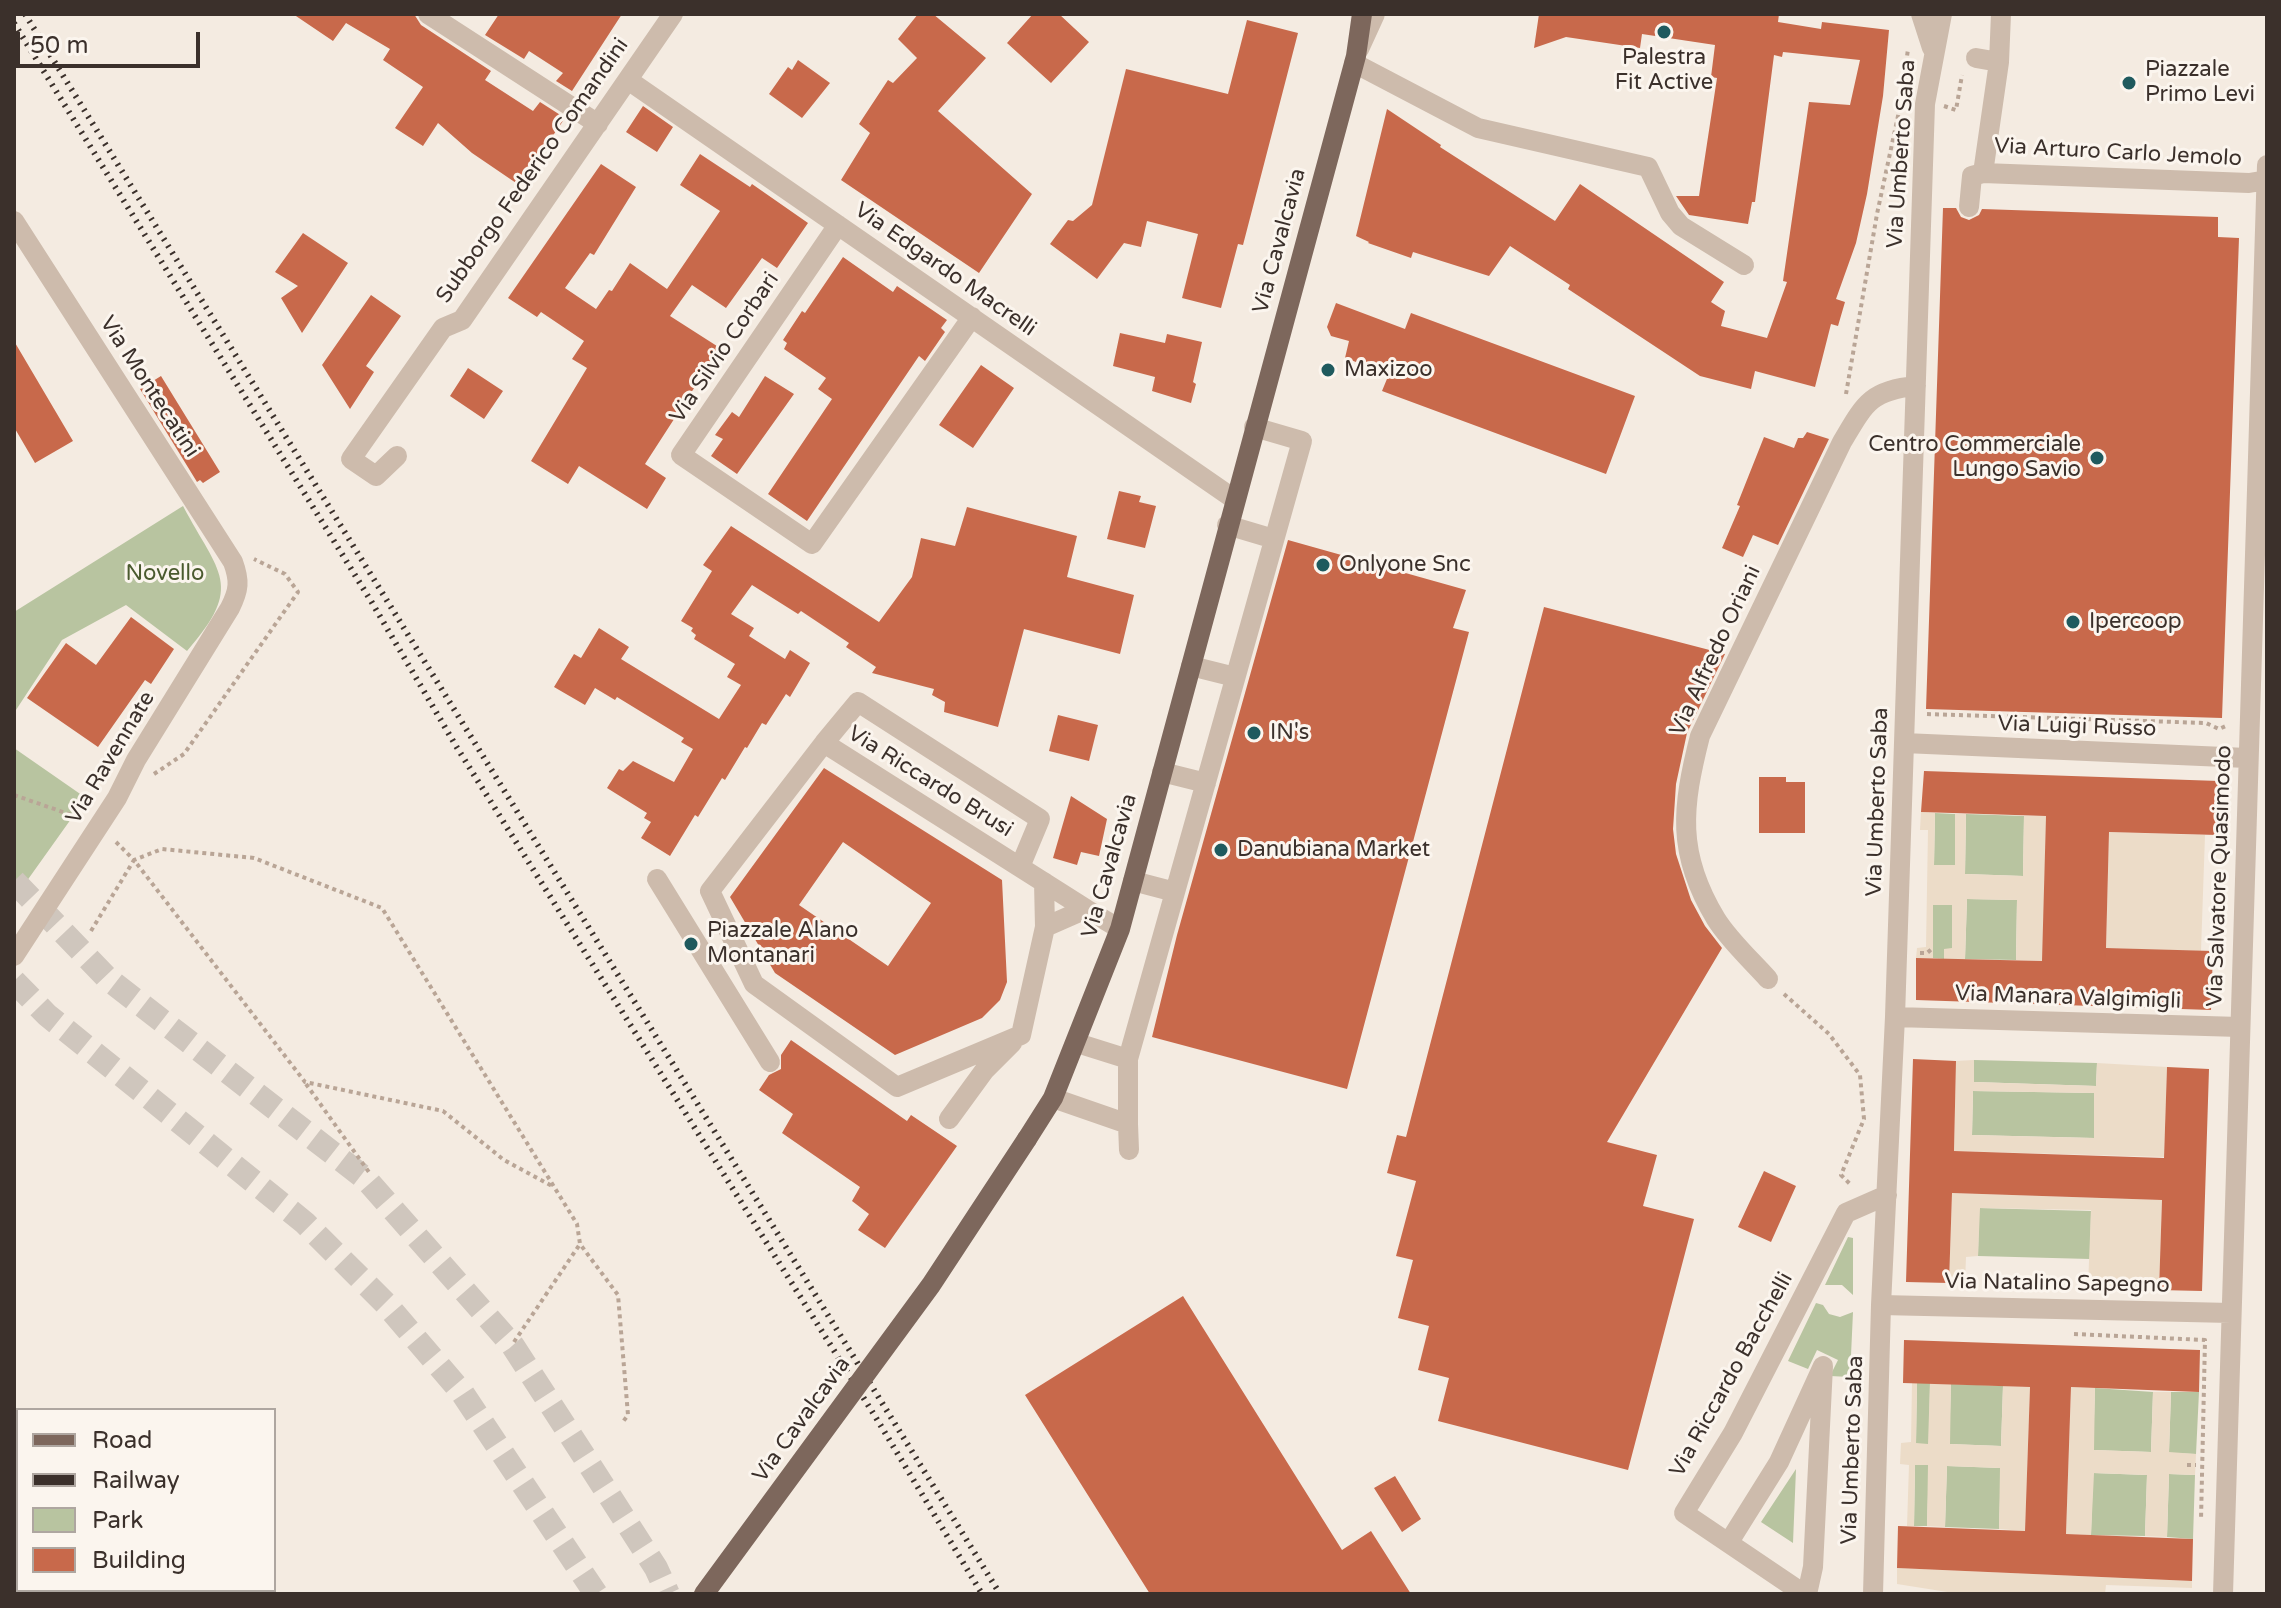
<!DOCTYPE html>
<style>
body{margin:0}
#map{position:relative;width:2281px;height:1608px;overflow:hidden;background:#f4ebe1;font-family:"Varela Round",sans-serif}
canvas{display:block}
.frame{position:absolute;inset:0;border:16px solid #3b302b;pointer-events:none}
.legend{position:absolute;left:16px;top:1408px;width:260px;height:184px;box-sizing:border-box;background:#fbf5ee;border:2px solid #aea6a0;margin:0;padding:10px 14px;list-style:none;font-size:24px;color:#3b302b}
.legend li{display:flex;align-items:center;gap:16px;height:40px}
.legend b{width:40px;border:2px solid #aea6a0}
.scale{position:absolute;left:16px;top:32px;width:184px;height:36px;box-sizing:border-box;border:4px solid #3b302b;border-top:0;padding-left:10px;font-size:24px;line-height:28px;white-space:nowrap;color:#3b302b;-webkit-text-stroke:6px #fbf5ee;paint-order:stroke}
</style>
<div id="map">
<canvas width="2281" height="1608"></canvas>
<div class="frame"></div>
<ul class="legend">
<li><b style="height:10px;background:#7d675c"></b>Road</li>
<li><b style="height:10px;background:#3b302b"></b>Railway</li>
<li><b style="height:22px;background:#b8c4a0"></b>Park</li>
<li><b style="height:22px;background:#c8694b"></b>Building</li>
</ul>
<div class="scale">50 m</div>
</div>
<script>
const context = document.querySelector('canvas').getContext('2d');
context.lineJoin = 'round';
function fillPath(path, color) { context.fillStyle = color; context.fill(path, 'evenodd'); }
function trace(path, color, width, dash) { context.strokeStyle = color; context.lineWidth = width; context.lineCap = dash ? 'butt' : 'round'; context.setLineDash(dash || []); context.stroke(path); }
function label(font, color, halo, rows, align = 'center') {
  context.font = font + ' "Varela Round",sans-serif'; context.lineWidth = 6; context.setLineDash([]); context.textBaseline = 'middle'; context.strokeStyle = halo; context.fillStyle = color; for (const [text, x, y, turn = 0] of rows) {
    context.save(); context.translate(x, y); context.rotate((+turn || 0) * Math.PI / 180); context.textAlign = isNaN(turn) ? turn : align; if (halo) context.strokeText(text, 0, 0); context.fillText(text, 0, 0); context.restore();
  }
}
const green = new Path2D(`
 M183,506C219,574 245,585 187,651L126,605L62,640L14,713V612Z
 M14,748L86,798L14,899Z
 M1935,813L1955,814V866L1934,865Z
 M1966,814L2024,816L2023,876L1965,874Z
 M1967,899L2017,900L2016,960L1965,959Z
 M1933,905H1953L1952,949H1944V959L1933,958Z
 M1974,1060L2097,1063L2096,1086L1974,1082Z
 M1973,1091L2095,1093L2094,1138L1972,1135Z
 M1979,1208L2091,1211L2090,1259L1978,1256Z
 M1848,1237L1853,1238V1295L1842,1285H1825Z
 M1816,1303L1823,1305L1829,1314L1840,1317L1853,1312L1850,1377L1830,1376L1838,1360L1817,1350L1808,1369L1788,1361Z
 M1917,1382L1930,1383L1929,1444H1916Z
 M1951,1384L2003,1386L2001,1446L1949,1444Z
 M2095,1388L2153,1392L2151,1452L2093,1450Z
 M2171,1392H2199L2196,1454L2169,1453Z
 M1915,1465H1929L1927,1526H1914Z
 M1947,1466L2001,1468L1999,1529L1945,1527Z
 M1796,1469L1793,1543L1761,1522Z
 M2093,1473L2147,1475L2145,1536L2091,1535Z
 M2169,1474L2195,1475L2193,1539L2167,1537Z`);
const plaza = new Path2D(`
 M1921,812L1935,813L1934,865H1955V814H1966L1965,874L2023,876L2024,816H2046L2043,961L2016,960L2017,900L1967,899L1965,959H1944V949L1952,948V905H1933V958H1916L1917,948L1926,947L1928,830H1920Z
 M2109,832L2205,835L2201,951L2106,948Z
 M1974,1060V1082L2096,1086L2097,1063L2167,1067L2164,1157L1954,1151L1956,1061ZM1973,1091L2094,1093V1138L1972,1135Z
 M1952,1193L2162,1200L2159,1290L2088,1287L2091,1210L1980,1208L1978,1256L1966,1257L1965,1283H1949Z
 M1917,1382L1916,1443L1928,1444L1930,1383L1951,1384L1950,1444L2001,1446L2003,1386L2030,1387L2025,1531L1999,1529L2000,1468L1947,1466L1945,1527L1927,1526L1928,1465H1915L1914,1526H1907L1909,1465L1900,1464L1901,1443L1911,1442L1912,1383Z
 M2071,1387L2095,1388L2094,1450L2151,1452L2153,1392H2171L2169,1452L2196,1454L2195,1475L2169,1474L2167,1537L2145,1536L2147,1475L2094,1473L2091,1535L2066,1534Z
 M1897,1568L2192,1581V1588L2106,1585L2105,1594H1960L1897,1584Z`);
const building = new Path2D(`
 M293,14H414L421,25L491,71L485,80L533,111L540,102L565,118L519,185L472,153L438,123L423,146L395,128L423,87L383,60L390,49L346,23L333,41Z
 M499,14H622L572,91L556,81L563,73L529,51L524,59L485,35Z
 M918,14H933L986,58L938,111L1032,194L979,273L841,180L870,133L859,124L888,80L893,83L917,58L898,39Z
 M1033,14H1059L1089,42L1051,83L1007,43Z
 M1539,14H1779L1778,22L1821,29L1822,22L1889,30L1883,96L1867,194L1856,243L1836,299L1845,302L1838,326L1831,324L1815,387L1755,371L1751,389L1700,376L1568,289L1570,285L1510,246L1489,276L1413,252L1411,258L1368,243L1369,242L1356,236L1387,109L1441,145L1440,147L1555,221L1580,184L1724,282L1711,302L1725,311L1721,326L1767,338L1787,282L1783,281L1809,102L1850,105L1860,60L1783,52L1782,57L1774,55L1755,202H1752L1748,224L1689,215L1676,196H1699L1717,78L1711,77L1715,45L1642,34L1640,48L1566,37L1534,48Z
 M1247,20L1298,33L1243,245L1238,244L1221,308L1182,298L1198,234L1147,221L1141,247L1124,243L1097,279L1050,244L1068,220L1073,221L1092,205L1126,69L1228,94Z
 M798,60L830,83L802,118L769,94L788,67L792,70Z
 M643,106L673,127L657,152L626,132Z
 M700,154L750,187L752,184L808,223L777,268L762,258L726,308L692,285L670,316L720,348L645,464L666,478L647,509L579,466L568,484L531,461L587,368L572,359L584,341L541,312L537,317L508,298L601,164L636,187L594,255L590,253L565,288L596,309L609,290L612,291L630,263L667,289L720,211L680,185Z
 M1943,208H1956L1961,217L1969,220L1979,215L1982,209L2218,217V237L2239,238L2222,718L1926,709Z
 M303,233L348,263L302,333L281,298L298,286L275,272Z
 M843,257L893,292L897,286L947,320L941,328L945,332L925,361L919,356L807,521L768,494L832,399L818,389L826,378L784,349L787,343L783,340L802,311L805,313Z
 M371,295L401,316L366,366L374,372L350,409L322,365Z
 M1336,303L1405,329L1411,313L1635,396L1606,474L1382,391L1389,374L1345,358L1349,341L1331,336L1327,327Z
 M1120,333L1165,343L1167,334L1202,342L1193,382L1196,384L1191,403L1152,391L1155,377L1113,366Z
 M14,341L73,441L35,463L14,427Z
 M981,365L1014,388L973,448L939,425Z
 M468,368L503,391L484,419L450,396Z
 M161,376L220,472L203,483L200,480L197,482L140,389Z
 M765,376L794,394L737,474L711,456L723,439L715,435L732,412L739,417Z
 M1807,432L1829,439L1778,545L1753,535L1743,557L1722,548L1740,506L1737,505L1764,437L1794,448L1798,438H1803Z
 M1119,491L1141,496L1139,502L1156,506L1145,548L1107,539Z
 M967,507L1077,536L1067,577L1134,595L1120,654L1024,629L998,727L944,712L945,702L932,695L934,689L872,673L876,667L846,647L849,643L801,611L798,614L752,585L731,614L754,628L749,636L785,659L790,650L810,663L790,697L786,694L766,725L762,723L747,748L745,747L725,780L722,778L698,817L695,815L670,856L641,838L651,822L644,818L647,813L607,788L619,769L623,771L633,761L674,782L693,749L681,742L684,738L617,697L615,700L595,688L585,705L554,687L574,654L581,658L599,628L629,647L621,659L719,719L741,685L727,677L735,664L694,639L696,635L691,631L693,628L681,621L712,571L703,565L731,526L879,622L912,577L921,538L955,546Z
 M1288,540L1466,590L1453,628L1469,632L1347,1089L1152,1037L1177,935Z
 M1544,607L1725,654L1687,733L1676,784L1673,829L1676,854L1691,900L1705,926L1722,948L1607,1142L1657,1155L1643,1206L1694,1219L1628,1470L1438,1421L1449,1378L1418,1370L1429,1326L1398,1318L1413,1260L1396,1256L1416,1181L1387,1173L1397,1135L1406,1137Z
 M131,617L174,649L151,684L145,680L98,747L27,698L66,643L96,665Z
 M1058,715L1098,725L1089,761L1049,751Z
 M824,768L1002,880L1007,982L1000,1000L982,1018L895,1055L775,973L730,897ZM843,842L931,903L888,966L799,905Z
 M1924,771L2219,781L2217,835L2109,832L2106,948L2213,951L2211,1010L1916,1000V958L2042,961L2046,816L1921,812Z
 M1759,777H1786V782H1805V833H1759Z
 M1071,796L1107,819L1099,856L1081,852L1077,865L1053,858Z
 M791,1040L907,1121L911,1115L957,1146L885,1248L858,1230L869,1214L852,1201L860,1187L782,1133L793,1114L759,1090L769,1075L781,1069V1055Z
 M1913,1059L1956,1061L1954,1151L2164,1158L2167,1067L2209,1069L2202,1291L2159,1290L2162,1200L1952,1193L1949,1283L1906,1282Z
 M1764,1171L1796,1186L1771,1242L1738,1227Z
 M1183,1296L1342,1550L1371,1531L1411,1594H1150L1025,1395Z
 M1904,1340L2200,1350L2199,1392L2071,1387L2066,1534L2193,1539L2192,1581L1897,1568L1898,1526L2025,1531L2030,1387L1903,1383Z
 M1395,1476L1421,1519L1402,1532L1374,1488Z`);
const highwayTunnel = new Path2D(`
 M14,881L108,979L366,1179L513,1346L656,1568L668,1594
 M14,981L47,1015L305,1223L386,1304L463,1394L596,1594`);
const path = new Path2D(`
 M1944,106L1956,110L1962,75
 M1846,394L1877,214L1901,102L1908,49
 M1927,714L2206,723L2219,729L2228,725
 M154,774L184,754L298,592L285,574L254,559
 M14,795L80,818
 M116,842L134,860L162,849L254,858L382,908L577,1224L580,1244L618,1295L628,1415L622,1423
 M91,931L134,860L305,1082L443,1111L504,1160L552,1186
 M1920,953H1927L1933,948
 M1784,994L1829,1034L1860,1075L1864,1119L1841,1175L1852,1186
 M306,1084L371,1175
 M2074,1334L2205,1340L2201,1520
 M514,1342L580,1244
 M2187,1465H2196`);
const minor = new Path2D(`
 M428,14L598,124
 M1921,14L1932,48
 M2001,14L1999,62L1983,173L2249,183L2267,180
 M1359,49L1375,14
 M1976,58L1999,62
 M1354,63L1478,128L1648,167L1670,213L1681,226L1744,265
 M628,80L1234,499
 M1969,207L1972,176L1983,173
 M14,221L233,562C240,581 239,590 230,608L136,760L117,798L14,956
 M838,225L681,455L812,544L972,317
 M397,456L376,476L351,459L443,328L462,320L673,14
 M1227,525L1274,539
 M1191,666L1235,677
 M824,743L858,702L1040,819L1020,867
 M1904,743L2247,758
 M1162,772L1206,783
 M657,879L770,1062
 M1133,881L1175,892
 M1044,882L1045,927
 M1086,909L824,743L710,891L754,984L897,1087L1021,1035L1045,927L1086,909L1120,929
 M1768,979C1751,960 1729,940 1716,919C1676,853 1682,807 1700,736L1842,442C1864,405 1870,390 1916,386
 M1895,1017L2240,1027
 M1128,1059L1302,441L1254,427
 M1053,1098L1128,1124V1059L1077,1043
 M949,1119L984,1071L1012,1043
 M1128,1124L1129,1150
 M1881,1305L2231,1313
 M1729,1542L1779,1462L1823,1366L1813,1567L1807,1594
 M1804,1594L1684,1513L1733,1433L1846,1213L1887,1195
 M1873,1594L1881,1305L1895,1017L1925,104L1942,14
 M2223,1594L2267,165`);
const major = new Path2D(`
 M1027,1139L1053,1098L1120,929L1356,56L1362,14`);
const rail = new Path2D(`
 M25,14L1000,1594
 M14,23L371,601L456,746L878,1421L982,1594`);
const majorBridge = new Path2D(`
 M704,1594L931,1285L1027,1139`);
const markers = [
 [1664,32,8,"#1f5a5e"],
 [2129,83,8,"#1f5a5e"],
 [1328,370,8,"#1f5a5e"],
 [2097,458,8,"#1f5a5e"],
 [1323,565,8,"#1f5a5e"],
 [2073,622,8,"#1f5a5e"],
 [1254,733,8,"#1f5a5e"],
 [1221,850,8,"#1f5a5e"],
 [691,944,8,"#1f5a5e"]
];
const poiNames = [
 ["Palestra",1664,58,"center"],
 ["Fit Active",1664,83,"center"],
 ["Piazzale",2145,70],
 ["Primo Levi",2145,95],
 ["Maxizoo",1344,370],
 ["Centro Commerciale",2081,445,"right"],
 ["Lungo Savio",2081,470,"right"],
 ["Onlyone Snc",1339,565],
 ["Ipercoop",2089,622],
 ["IN's",1270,733],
 ["Danubiana Market",1237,850],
 ["Piazzale Alano",707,931],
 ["Montanari",707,956]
];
const streetNames = [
 ["Via Arturo Carlo Jemolo",2118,153,3],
 ["Via Umberto Saba",1902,154,-86],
 ["Subborgo Federico Comandini",533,171,-55],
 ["Via Cavalcavia",1280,241,-75],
 ["Via Edgardo Macrelli",945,270,35],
 ["Via Silvio Corbari",725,348,-56],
 ["Via Montecatini",149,387,57],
 ["Via Alfredo Oriani",1716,651,-65],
 ["Via Luigi Russo",2077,727,2],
 ["Via Ravennate",111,758,-59],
 ["Via Riccardo Brusi",930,782,32],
 ["Via Umberto Saba",1878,802,-88],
 ["Via Cavalcavia",1110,866,-74],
 ["Via Salvatore Quasimodo",2220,876,-88],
 ["Via Manara Valgimigli",2068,998,2],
 ["Via Natalino Sapegno",2057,1284,1],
 ["Via Riccardo Bacchelli",1732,1375,-61],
 ["Via Cavalcavia",802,1420,-54],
 ["Via Umberto Saba",1853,1450,-88]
];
const parkNames = [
 ["Novello",165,574]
];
fillPath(green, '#b8c4a0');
fillPath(plaza, '#ecdcc8');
fillPath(building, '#c8694b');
trace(highwayTunnel, '#cfc6bd', 24, [24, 12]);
trace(path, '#b9a596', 4, [4, 4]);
trace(minor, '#cdbbac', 20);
trace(major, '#7d675c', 20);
trace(rail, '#3b302b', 6, [2, 6]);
trace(majorBridge, '#7d675c', 20);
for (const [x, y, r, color] of markers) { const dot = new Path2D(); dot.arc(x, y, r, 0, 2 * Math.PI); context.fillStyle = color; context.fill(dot); trace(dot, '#fbf5ee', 3); }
label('22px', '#3b302b', '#fbf5ee', poiNames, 'left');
label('22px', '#3b302b', '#fbf5ee', streetNames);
label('22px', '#4a5a2e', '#fbf5ee', parkNames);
</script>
